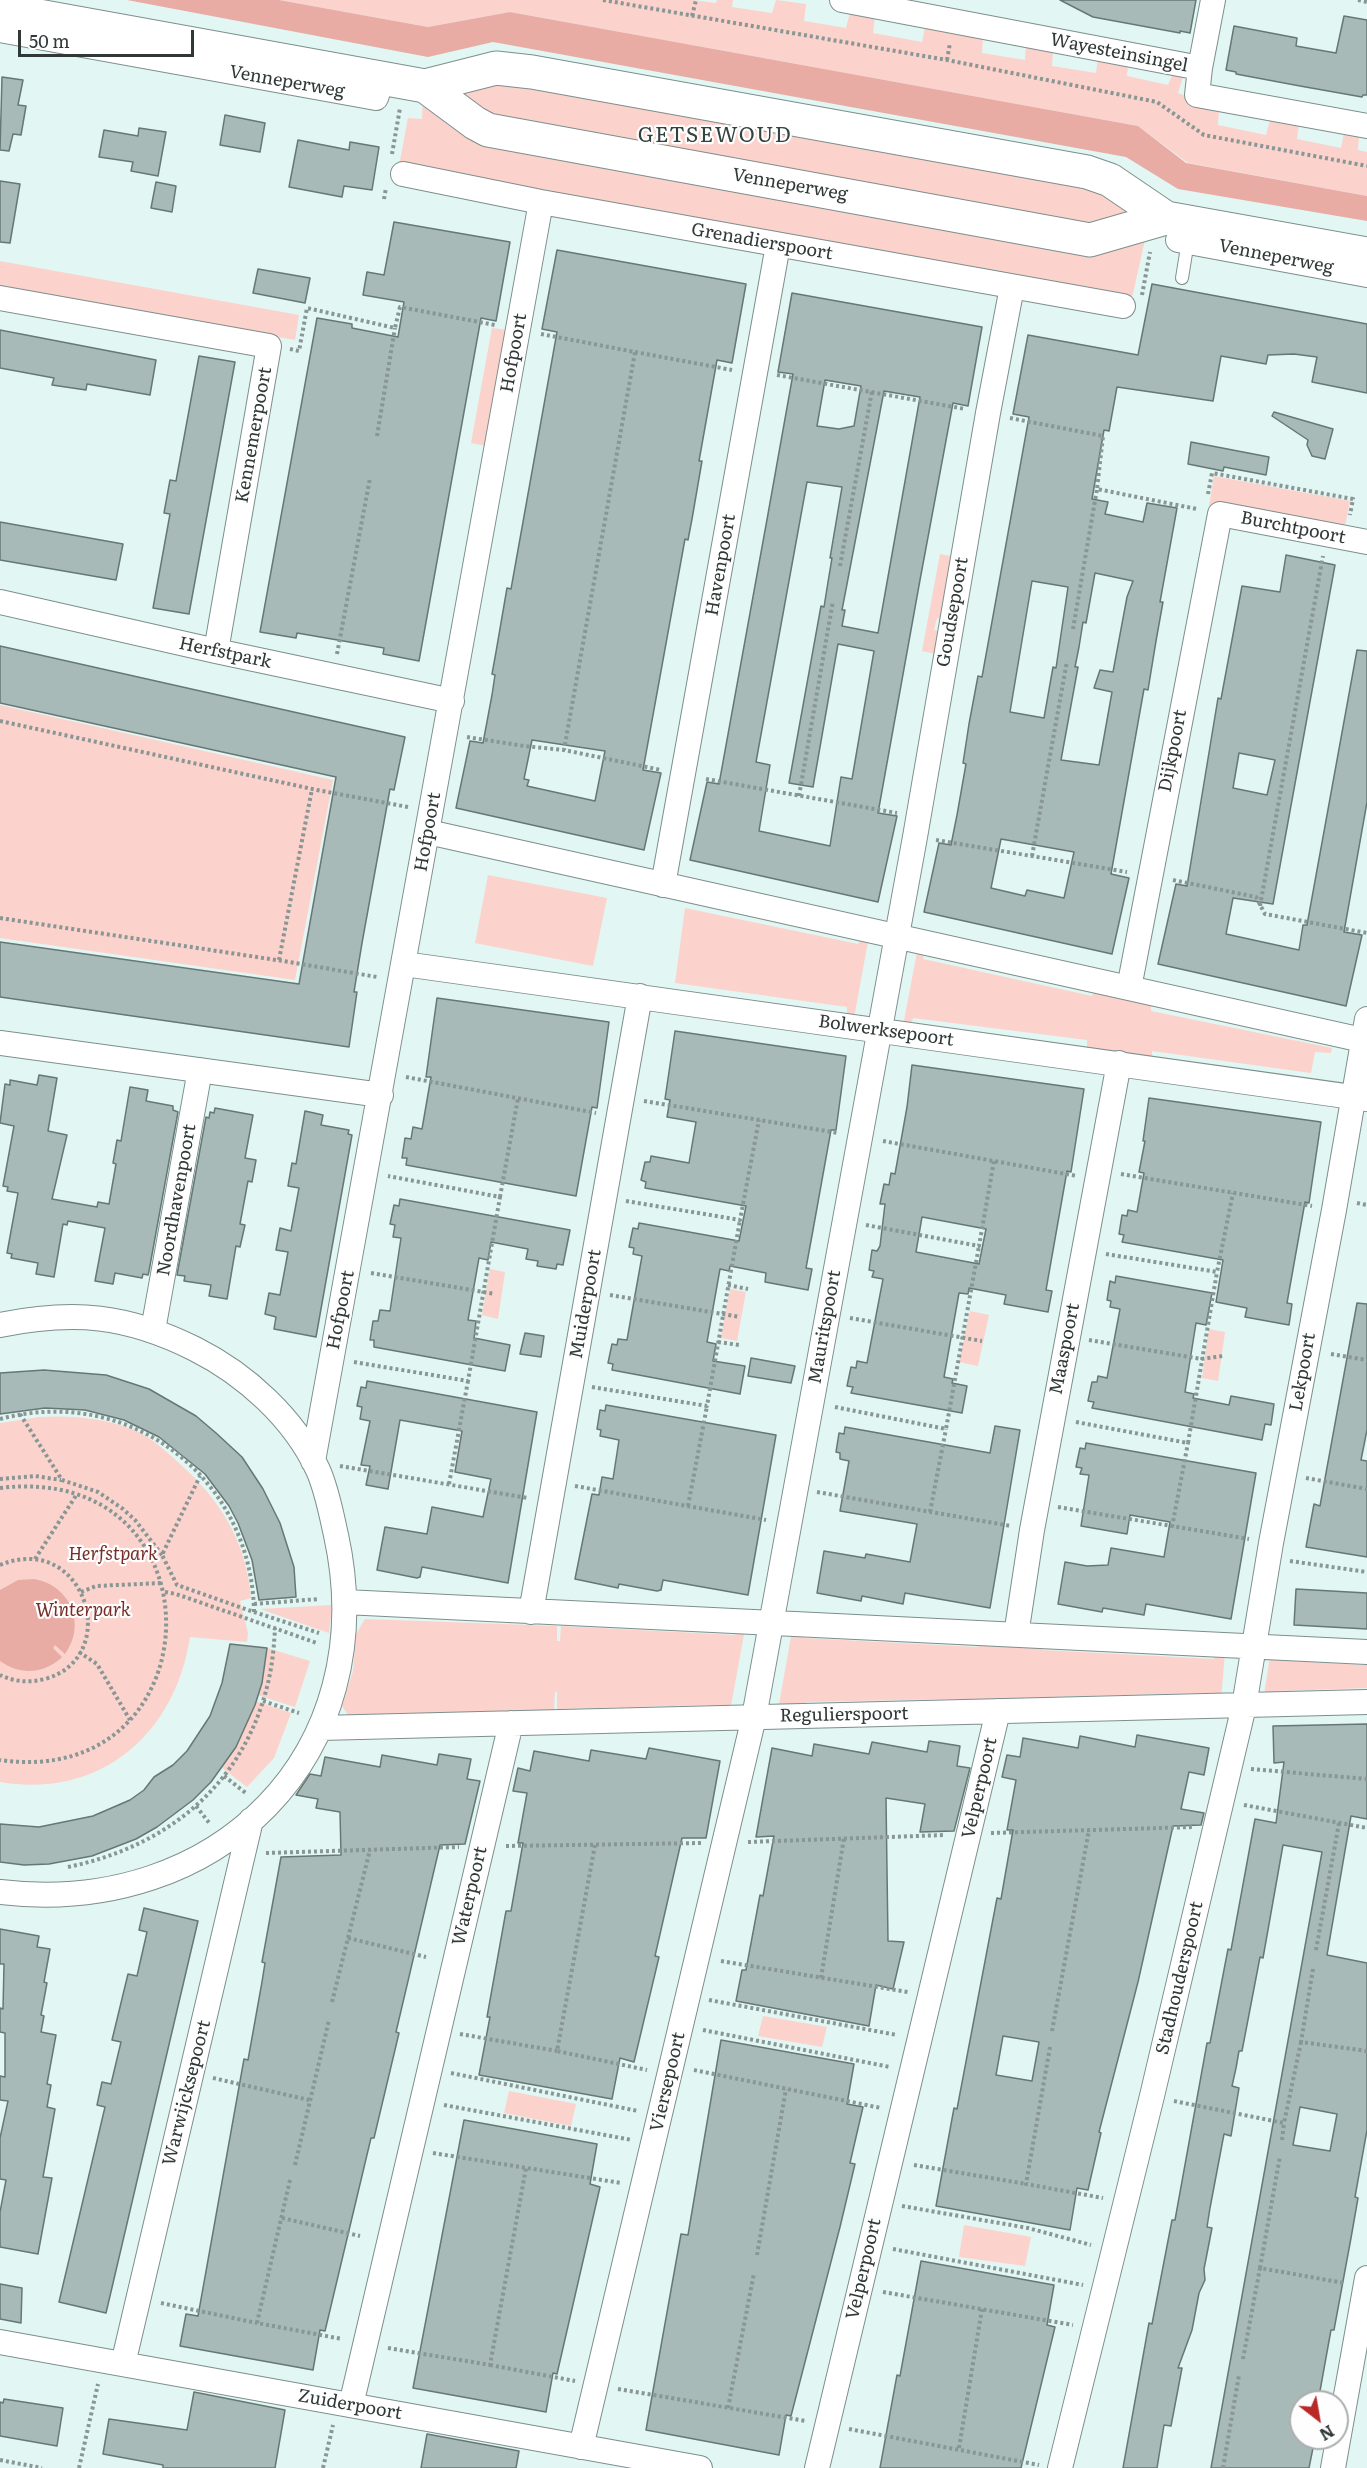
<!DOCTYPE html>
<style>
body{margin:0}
#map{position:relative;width:1367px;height:2468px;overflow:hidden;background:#e2f6f3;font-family:Literata,serif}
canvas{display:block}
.north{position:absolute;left:1289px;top:2390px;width:60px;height:60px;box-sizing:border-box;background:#fefefe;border:2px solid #acafaf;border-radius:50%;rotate:149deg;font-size:16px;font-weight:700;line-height:24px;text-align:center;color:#313938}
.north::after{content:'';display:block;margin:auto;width:21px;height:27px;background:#b92928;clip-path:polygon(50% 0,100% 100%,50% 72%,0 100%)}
.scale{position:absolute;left:18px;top:30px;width:176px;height:27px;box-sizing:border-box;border:3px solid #313938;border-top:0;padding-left:8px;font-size:18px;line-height:21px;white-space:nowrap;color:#313938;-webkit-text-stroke:4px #fefefe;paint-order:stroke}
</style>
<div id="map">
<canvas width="1367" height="2468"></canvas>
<div class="north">N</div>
<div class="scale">50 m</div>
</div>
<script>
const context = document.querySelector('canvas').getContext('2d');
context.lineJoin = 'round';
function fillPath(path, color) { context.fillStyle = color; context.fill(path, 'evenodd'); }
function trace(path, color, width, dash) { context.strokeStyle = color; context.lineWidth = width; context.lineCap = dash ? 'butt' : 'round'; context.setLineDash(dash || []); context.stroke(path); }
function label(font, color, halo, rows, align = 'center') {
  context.font = font + ' Literata,serif'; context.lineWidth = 4.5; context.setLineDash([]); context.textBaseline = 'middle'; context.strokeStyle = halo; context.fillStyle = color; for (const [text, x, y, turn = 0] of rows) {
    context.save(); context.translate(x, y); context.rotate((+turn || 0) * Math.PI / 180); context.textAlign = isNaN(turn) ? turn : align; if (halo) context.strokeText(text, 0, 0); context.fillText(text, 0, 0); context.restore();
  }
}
const green = new Path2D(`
 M279,0H694L716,3L717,0H733L732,7L772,13L776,0L806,4L804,21L846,28L850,12L875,17L873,33L922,42L925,27L983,37L982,53L1025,60L1026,45L1053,51L1052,66L1096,73L1098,58L1128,64L1127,76L1168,85L1173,73L1183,77L1178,93L1219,109L1218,125L1266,135L1270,120L1299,124L1297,139L1341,148L1344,133L1359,135L1358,150L1367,152V196L1188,163L1138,126L510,12L428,27Z
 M510,77L1102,188L1135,214L1090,227L497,123L452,92Z
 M423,97L479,133L1146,235L1132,298L399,166L408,118L422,119Z
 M0,261L299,315L295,340L0,287Z
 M492,328L507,330L486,446L471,443Z
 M1214,476L1350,501L1344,531L1209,506Z
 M940,554L955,557L943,619L937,618L934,630L941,632L936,654L922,651Z
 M0,705L333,780L295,980L0,938Z
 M488,875L607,898L593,966L475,943Z
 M685,908L858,944L862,936H869L854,1018H847V1007L675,983Z
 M918,947L925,949L923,959L1092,996L1096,987L1151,1000V1011L1332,1048L1331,1053L1315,1052L1311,1073L1152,1051V1058L1087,1050V1040L913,1018L910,1028L903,1026Z
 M490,1269L505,1272L498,1319L482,1315Z
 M730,1289L746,1292L737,1341L721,1338Z
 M970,1311L989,1315L978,1366L959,1362Z
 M1209,1329L1225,1332L1218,1381L1202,1378Z
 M39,1417C71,1415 105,1418 134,1430C152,1438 166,1451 179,1463C221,1501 246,1541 251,1598L240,1601L248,1633L247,1642L190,1637C175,1735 100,1799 0,1782V1423Z
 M332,1605L329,1633L260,1609Z
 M365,1619L557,1626V1641H560L561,1626L735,1635V1629H745L730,1711L711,1712L710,1705L557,1709V1692H555L554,1710L348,1715L342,1706L353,1671L356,1634Z
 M792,1631L804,1633V1638L977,1647L978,1641L1041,1644L1042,1650L1214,1659L1215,1653H1225L1221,1699L1202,1700L1201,1693L1049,1697L1048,1704L958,1706L957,1699L806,1702L805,1710H778Z
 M267,1648L310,1661L295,1707L257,1695Z
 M1289,1655V1661L1367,1665V1688L1279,1691V1698L1264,1695L1270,1656Z
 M256,1701L291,1713L274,1758L247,1787L221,1767L241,1736Z
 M763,2016L827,2027L822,2047L758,2036Z
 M509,2091L576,2104L571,2126L504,2113Z
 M964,2225L1031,2237L1025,2266L959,2257Z`);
const water = new Path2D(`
 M127,0H279L428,27L510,12L1138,126L1186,163L1367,196V221L1178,189L1126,157L493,42L428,57Z
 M34,1579C70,1585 87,1624 65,1654L55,1645L53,1648L62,1657L60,1659C42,1674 19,1675 0,1661V1590L18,1580Z`);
const building = new Path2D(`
 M1060,0H1196L1190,33L1180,31V33L1093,17Z
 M1344,16L1367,20V95H1363L1362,97L1300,86L1236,74V72L1226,70L1234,26L1297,38L1296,46L1336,53Z
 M2,77L23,80L18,105L26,106L21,135L13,134L9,151L0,150Z
 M225,115L265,123L260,152L220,145Z
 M139,128L166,132L158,176L131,171L133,162L99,157L104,130L138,136Z
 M298,140L349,150L350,142L379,147L372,190L344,186L342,197L289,187Z
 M0,181L20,184L10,243L0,242Z
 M156,182L176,186L172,212L151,208Z
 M394,222L510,242L496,321L481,318L419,661L383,654L384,648L297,633L296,638L260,632L317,318L352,324V328L398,337L404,302L363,295L367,272L384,275Z
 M557,250L746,284L732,363L717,360L699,461H702L692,519L688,540L685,539L643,770L661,773L644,850L456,808L470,741L483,743L492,695L495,675L492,674L496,652L507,588L511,589L557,332L542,329ZM532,740L605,751L595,801L527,786L529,780L524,779Z
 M258,269L310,278L305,303L253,293Z
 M1152,284L1367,324V393L1312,382L1317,357L1294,354L1268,355L1266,364L1221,356L1213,401L1117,387L1109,431L1104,430L1092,499L1108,502L1105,514L1143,522L1147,503L1177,508L1160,602H1163L1156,641L1148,690L1144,689L1111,874L1129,878L1112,954L924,912L939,843L951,845L957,815L966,764L963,763L969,724L978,676L982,677L1029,417L1013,414L1028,335L1138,355ZM1095,573L1133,581L1127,597L1113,672L1100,670L1094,688L1112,692L1099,765L1061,760L1078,667H1075L1079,647L1083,622L1086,623ZM1032,581L1068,587L1056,668L1053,667L1044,718L1010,712ZM1001,839L1074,852L1064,898L1027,890L1025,896L991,888Z
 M792,293L982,327L968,406L953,403L920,580L878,813L897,816L878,902L690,860L707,782L719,784L768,514L793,374L778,372ZM825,380L861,386L854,426L839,429L817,426ZM884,391L920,397L878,633L842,626L845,610H842ZM807,482L842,487L830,558H832L828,582L824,607L821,606L789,783L813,787L838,644L874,651L852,779L841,777L830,846L759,831L770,765L756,762Z
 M0,330L156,360L150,395L87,384L86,390L52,385L54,378L0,368Z
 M199,356L235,362L189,614L153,608L170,514L164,513L170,480L176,481Z
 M1274,412L1333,429L1325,459L1312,456L1307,445L1308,440L1272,416Z
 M1191,442L1269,457L1266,475L1224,467L1223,471L1188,464Z
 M0,522L123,544L116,580L0,560Z
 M1286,555L1335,565L1273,904L1233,898L1226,934L1299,950L1303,925H1307L1357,650L1367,651V802L1344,932L1362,935L1346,1006L1158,964L1176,884L1187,886L1218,698L1221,699L1242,586L1280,592ZM1239,753L1275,760L1267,795L1233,788Z
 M0,646L405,737L394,790L390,789L362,943L354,992H357L349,1047L0,997V942L299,984L336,777L0,703Z
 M437,998L609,1022L597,1108L592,1107L576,1196L406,1165L407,1158H402L405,1138L411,1139L413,1127L422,1129L431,1077H426Z
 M675,1031L846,1056L836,1130H831L813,1230L806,1268L812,1269L808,1290L765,1282L766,1273L730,1266L729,1271L720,1269L707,1342L716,1344L713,1361L745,1366L740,1394L612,1370L613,1364L608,1363L612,1344L617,1345L618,1339L627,1340L642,1256L633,1254L634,1248L629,1247L633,1228L638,1229L639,1223L739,1241L746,1206L645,1188L646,1182L641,1180L645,1162H650L651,1156L689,1163L690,1157L696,1122L667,1117L670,1100L665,1099Z
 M912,1065L1084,1089L1071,1172L1067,1171L1046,1290L1052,1291L1048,1312L1004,1304L1006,1295L969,1288L968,1294L959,1293L944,1377L953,1379L952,1383L967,1386L962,1413L851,1393L853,1387L847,1386L851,1367L856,1368L857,1361L867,1363L883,1279L872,1277L874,1271L869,1270L872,1250L877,1251L880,1246L885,1204H880L884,1184L889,1185L891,1173L895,1174L907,1107ZM922,1217L986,1229L979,1264L916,1252Z
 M39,1075L57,1078L48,1131L67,1135L52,1199L97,1207L98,1202L109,1204L116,1164L113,1163L117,1140L121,1141L130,1087L148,1090L146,1101L173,1106V1110L178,1112L149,1271L148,1275L143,1274L142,1278L115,1273L113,1284L95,1281L105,1228L68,1221L67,1225L63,1224L54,1277L36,1274L38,1263L11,1258L12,1254L7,1253L18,1193L7,1191L8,1187L3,1186L14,1126L0,1123L5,1084L10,1085V1080L37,1085Z
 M1149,1098L1321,1122L1309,1203L1305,1202L1287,1303L1292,1304L1289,1325L1245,1317L1247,1308L1216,1302L1223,1260L1122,1242L1124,1235L1119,1234L1122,1215L1127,1216L1128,1210L1137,1212L1144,1173L1139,1172L1145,1141H1143Z
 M215,1108L253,1115L245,1158L256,1160L252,1182L248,1181L240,1224L245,1225L240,1247L236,1246L227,1299L209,1296L211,1285L184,1281L185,1276L177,1275L206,1117L209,1118L210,1112L214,1113Z
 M305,1111L323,1115L321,1125L349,1130L348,1134L352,1135L316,1337L274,1329L276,1317L265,1314L269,1293L280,1295L288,1252L276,1250L280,1228L291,1231L299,1188L288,1186L292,1163L296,1164Z
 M400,1199L570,1230L563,1265L557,1264L556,1269L537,1266L538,1261L526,1259L528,1249L491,1242L488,1260L479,1258L468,1320L476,1321L474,1338L510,1345L505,1371L374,1347V1340H370L373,1321H378L380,1310L390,1311L401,1238L393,1237L395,1225L390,1224L394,1205L399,1206Z
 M1116,1276L1212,1293L1206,1325L1196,1323L1185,1392L1194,1394L1193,1398L1229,1405L1231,1396L1274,1404L1271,1425L1265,1424L1262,1440L1092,1408L1094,1402L1088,1401L1092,1382H1097L1098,1376L1107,1378L1114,1341L1120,1309L1110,1307L1111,1301L1107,1300L1110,1281L1115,1283Z
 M1357,1303L1367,1304V1430L1361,1460L1367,1461V1557L1306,1547L1314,1504L1320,1506Z
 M525,1333L544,1336L541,1357L520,1354Z
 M751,1358L795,1366L791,1383L748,1376Z
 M44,1370L106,1375L149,1389L196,1416L216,1433L242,1457L263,1489L280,1523L294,1567L296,1597L259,1600L252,1560L238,1523L229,1506L205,1474L159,1437L124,1420L85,1410L45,1408L0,1414V1373Z
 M367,1381L537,1412L508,1583L422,1567L420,1577L417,1578L377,1570L385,1527L427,1534L432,1507L483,1517L491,1479L455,1472L462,1431L400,1420L388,1489L366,1485L370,1466L361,1465L370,1421L360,1419L362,1407L357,1406L361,1387L366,1388Z
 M606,1405L776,1435L748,1595L663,1580L661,1590L657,1591L619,1584L618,1588L575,1579L592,1494L599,1495L602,1477L613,1479L619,1440L600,1436L601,1430L597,1429L600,1410L605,1411Z
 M995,1426L1020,1430L990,1608L905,1593L903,1604L862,1596L861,1601L817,1593L824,1551L865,1558L866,1554L910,1562L917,1524L840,1511L849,1461L840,1459V1453L836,1452L839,1433L844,1434L845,1427L990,1453Z
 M1086,1443L1256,1473L1231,1619L1146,1604L1144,1615L1103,1608L1102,1612L1058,1604L1065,1562L1087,1566L1108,1565L1111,1548L1164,1557L1170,1522L1130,1515L1127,1534L1081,1526L1089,1475L1080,1474L1082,1468L1076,1467L1080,1448L1085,1449Z
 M1296,1589L1367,1593V1629L1294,1625Z
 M230,1644L267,1648L262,1683L255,1705L236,1747L211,1782L193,1800L157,1827L136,1839L92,1856L49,1864L24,1865L0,1862V1824L39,1827L93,1816L130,1800L144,1790L154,1777L173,1765L187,1751L210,1716L222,1683Z
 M1367,1724V1819L1351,1816L1327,1955L1367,1963V2130L1355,2197L1358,2198L1351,2238L1334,2330H1331L1318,2402H1301V2438H1315L1309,2468H1211L1322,1852L1283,1845L1263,1958L1260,1957L1242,2051H1239L1236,2068L1232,2086L1239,2088L1231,2136L1224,2134L1210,2208L1207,2227L1212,2228L1204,2269L1205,2280L1199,2293L1192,2330L1178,2368H1182L1171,2426L1164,2425L1157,2468H1123L1149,2323L1152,2324L1172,2220H1175L1207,2043H1210L1228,1949L1231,1950L1255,1819L1276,1823L1284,1762L1274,1763L1273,1726ZM1300,2107L1337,2114L1330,2151L1293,2145Z
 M1137,1735L1209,1748L1204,1775L1189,1772L1181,1809L1204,1813L1201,1825L1173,1826L1138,1982L1099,2132L1101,2133L1088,2190L1077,2188L1070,2230L936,2206L954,2108L957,2109L997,1898L1001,1899L1013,1830H1007L1016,1780L1002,1777L1007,1755L1020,1757L1023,1738L1078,1748L1080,1736L1135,1747ZM1003,2036L1039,2042L1032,2081L996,2075Z
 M929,1741L960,1746L957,1766L970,1768L954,1831L920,1832L925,1804L886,1798L888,1941L904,1942L893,1989L876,1985L869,2026L736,2001L742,1970H746L760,1895L763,1896L774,1836L756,1837L772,1748L812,1756L814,1744L869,1754L872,1742L927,1752Z
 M649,1748L720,1761L706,1838H682L655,1956L659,1957L634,2062L620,2058L612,2099L479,2075L490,2017H487L506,1911H511L523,1843H518L527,1793L513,1791L518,1768L530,1771L534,1751L589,1761L591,1750L646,1759Z
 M439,1754L471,1759L467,1779L480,1781L465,1844L440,1845L396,2032L399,2033L374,2138H371L325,2331L320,2330L313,2370L180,2346L186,2314L198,2316L244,2059L248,2060L262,1982L265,1963L262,1962L281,1857L341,1855L340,1812L316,1808L318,1799L296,1795L310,1774L321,1776L325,1757L380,1767L382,1755L437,1765Z
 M144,1908L198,1921L106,2313L59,2302L105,2107L97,2105L102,2082L111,2084L121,2042L112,2040L128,1974L137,1976L147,1932L139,1930Z
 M0,1929L39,1936L37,1947L50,1949L44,1982L47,1983L41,2015L44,2016L41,2032L56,2035L47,2084L51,2085L47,2107L55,2109L43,2177L52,2178L38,2254L0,2247V2212L6,2180L0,2179V2138L8,2101L0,2100V2076L5,2077V2033L0,2032V2008L3,2009L4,1964H0Z
 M721,2040L854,2064L847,2104L863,2107L850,2163L855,2164L840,2227L791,2416L786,2415L779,2455L646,2430L681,2234L688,2235Z
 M464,2120L597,2144L590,2184L600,2187L557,2374L553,2373L546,2412L413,2388Z
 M921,2261L1054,2285L1047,2325L1055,2327L1021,2468H880L897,2375L900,2376Z
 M0,2284L22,2288L21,2323L0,2319Z
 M194,2392L285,2410L275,2468H163V2465L103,2454L109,2419L187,2430Z
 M4,2399L63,2408L57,2446L0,2436V2402L3,2403Z
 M427,2434L519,2451L516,2468H421Z`);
const path = new Path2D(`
 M603,0L947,60L1157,102L1204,135L1367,166
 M1358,0L1367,2
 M692,16L696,0
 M947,60L950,43
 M392,154L400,108
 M384,199L386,188
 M1142,295L1150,252
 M541,334L635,352L564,750
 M290,349L299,351L307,308L395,328L400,307L495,325
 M635,352L732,370
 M777,375L965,409
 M1010,418L1103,436L1097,489L1197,509
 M377,436L395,328
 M1208,494L1212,473L1353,499L1350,515
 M840,566L872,391
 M1073,629L1097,489
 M337,654L370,478
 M0,721L317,790L408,807
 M467,737L524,746L564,750L661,770
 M706,779L897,813
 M799,796L833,601
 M936,840L1127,872
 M1032,856L1067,661
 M1173,880L1256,897L1265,914L1367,933
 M1260,906L1323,556
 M0,918L283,961L377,977
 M279,960L312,789
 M406,1077L596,1113
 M644,1101L838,1133
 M883,1141L1077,1176
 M1121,1174L1312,1206
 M500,1197L518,1098
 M626,1201L740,1220L759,1120
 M1357,1203L1367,1205
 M866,1225L979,1246L994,1161
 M1106,1254L1217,1272L1233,1193
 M371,1273L495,1294
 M728,1285L748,1289
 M610,1295L740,1317
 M850,1318L982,1341
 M1089,1340L1201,1359L1223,1356
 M718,1342L739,1345
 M1331,1354L1367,1360
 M354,1362L468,1381L500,1197L388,1176
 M592,1387L707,1406L740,1220
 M835,1407L946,1429L979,1246
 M20,1414L62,1480L98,1492L123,1509L135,1520L162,1555
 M0,1419C130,1384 252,1478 254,1612L177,1585L162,1555L200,1476
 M1076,1422L1188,1443L1217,1272
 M340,1466L528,1498
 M1306,1478L1367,1489
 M0,1479L35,1476L61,1480
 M449,1484L468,1381
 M575,1486L766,1520
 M0,1488C226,1461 217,1791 0,1760
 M817,1492L1011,1526
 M688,1506L707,1406
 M1058,1507L1249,1539
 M930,1512L946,1429
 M1172,1527L1188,1443
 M35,1559L77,1494
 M1290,1561L1367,1572
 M0,1565C85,1530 124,1657 45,1679C29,1683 15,1682 0,1675
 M81,1592L96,1586L162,1583
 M165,1592L176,1594L317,1643
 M254,1604L319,1599
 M254,1612L319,1633
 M79,1652L97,1664L130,1720
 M263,1701L299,1713
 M1251,1769L1367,1779
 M224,1776L247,1794
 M1244,1805L1367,1828
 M196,1806L210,1824
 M991,1833L1194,1827
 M748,1842L945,1835
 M595,1845L557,2051L647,2070
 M506,1846L702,1843
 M266,1853L459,1847
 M68,1867C166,1847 242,1786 267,1687C272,1668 274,1648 275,1628
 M348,1938L426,1957
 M1316,1950L1339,1823
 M721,1961L908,1992
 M1313,1969L1301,2042L1367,2051
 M821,1978L844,1838
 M709,2000L897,2035
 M332,2002L370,1850
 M703,2030L890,2067
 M1052,2031L1089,1830
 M460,2034L557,2051
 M1050,2047L1026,2184L1103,2198
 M694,2070L881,2108
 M451,2073L638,2111
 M213,2078L309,2100
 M1174,2101L1284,2123L1301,2042
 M444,2105L632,2140
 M1282,2140L1284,2123
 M433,2153L621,2183
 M295,2165L329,2020
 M914,2165L1026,2184
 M290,2180L257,2323L342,2339
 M902,2206L1028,2228L1091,2245
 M282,2218L360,2236
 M893,2249L1083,2285
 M757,2255L786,2089
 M1260,2268L1280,2156
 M883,2292L1073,2325
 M161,2303L257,2323
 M388,2348L490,2365L526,2168
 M1243,2359L1260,2268L1344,2283
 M490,2365L575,2381
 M618,2389L806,2421
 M728,2408L754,2273
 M849,2429L1039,2465
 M959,2448L982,2309
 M0,2460L42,2468
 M79,2468L98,2384
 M323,2468L333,2425
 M1223,2468L1239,2375`);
const lane = new Path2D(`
 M1182,278L1188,241`);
const street = new Path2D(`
 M842,0L1200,68L1197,95L1367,126
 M0,30L376,98L383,77
 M1200,68L1213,0
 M403,174L541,202L1123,306
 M1178,240L1367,275
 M0,298L269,346L216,651
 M0,602L216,651L452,701
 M428,832L1367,1041
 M663,885L778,245
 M404,964L1367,1099
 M1129,988L1220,514L1367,542
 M0,1043L381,1095
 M0,1325C74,1310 127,1315 195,1349C245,1374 294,1418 318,1470C327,1490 331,1513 336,1535C384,1754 217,1918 0,1892
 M153,1330L200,1070
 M313,1461L541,202
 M345,1602L1367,1652
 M531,1612L640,996
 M1016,1635L1032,1530L1119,1063
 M320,1728L1367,1702
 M0,2342L700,2468
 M123,2364L251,1820
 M351,2405L511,1723
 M581,2447L754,1717L915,837L988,413L1012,287
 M817,2468L998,1711
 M1060,2468L1152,2096L1244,1706L1271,1543L1334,1210L1367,1019
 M1333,2468L1367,2278`);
const secondary = new Path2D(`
 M0,9L425,86L475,123L488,130L1090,240L1166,218
 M425,86L496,68L532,72L1087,172L1110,180L1166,218L1367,254`);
const streetNames = [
 ["Wayesteinsingel",1119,53,11],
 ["Venneperweg",287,82,10],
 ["Venneperweg",790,185,10],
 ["Grenadierspoort",762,242,10],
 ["Venneperweg",1276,257,11],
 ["Hofpoort",514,353,-80],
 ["Kennemerpoort",254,435,-80],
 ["Burchtpoort",1293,528,11],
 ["Havenpoort",721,565,-80],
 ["Goudsepoort",953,612,-80],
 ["Herfstpark",225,653,12],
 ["Dijkpoort",1173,751,-79],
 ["Hofpoort",428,832,-80],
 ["Bolwerksepoort",886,1031,8],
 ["Noordhavenpoort",177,1200,-80],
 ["Muiderpoort",586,1304,-80],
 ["Hofpoort",341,1310,-79],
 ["Mauritspoort",825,1327,-80],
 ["Maaspoort",1065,1349,-79],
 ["Lekpoort",1303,1372,-80],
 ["Regulierspoort",844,1715,-1],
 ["Velperpoort",980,1788,-77],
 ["Waterpoort",470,1896,-77],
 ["Stadhouderspoort",1180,1978,-77],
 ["Viersepoort",668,2082,-77],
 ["Warwijcksepoort",187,2093,-76],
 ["Velperpoort",864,2269,-77],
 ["Zuiderpoort",350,2405,10]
];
const parkNames = [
 ["Herfstpark",113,1555],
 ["Winterpark",83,1611]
];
const quarterNames = [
 ["GETSEWOUD",715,136]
];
fillPath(green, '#fcd2cc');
fillPath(water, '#e8aca4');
fillPath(building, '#a7bab7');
trace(building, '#667875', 1.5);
trace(lane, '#7d8f8c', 14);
trace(street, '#7d8f8c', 26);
trace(secondary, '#7d8f8c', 35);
trace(path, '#889694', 4, [3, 3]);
trace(lane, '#fff', 12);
trace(street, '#fff', 24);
trace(secondary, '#fff', 33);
label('18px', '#313938', '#fefefe', streetNames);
label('italic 18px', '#752d28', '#fefefe', parkNames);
context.letterSpacing = '1.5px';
label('21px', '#31423f', '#fefefe', quarterNames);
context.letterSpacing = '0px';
</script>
